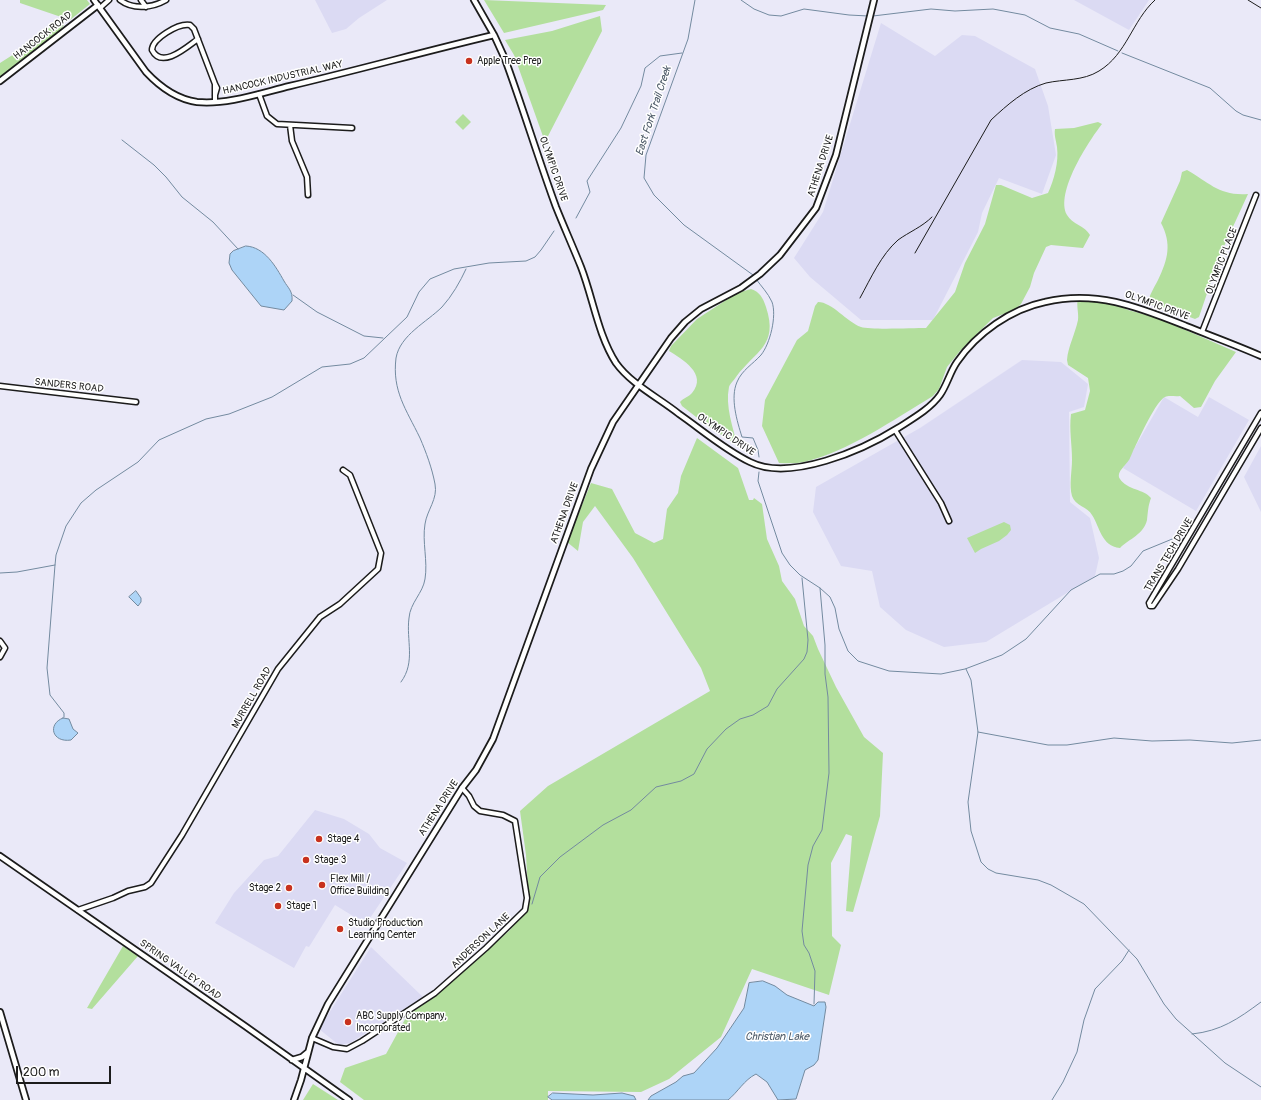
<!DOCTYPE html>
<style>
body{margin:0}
#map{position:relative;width:1261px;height:1100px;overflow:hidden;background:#eae9f8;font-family:Pangolin,sans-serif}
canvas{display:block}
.scale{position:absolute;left:16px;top:1066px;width:95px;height:18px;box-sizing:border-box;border:2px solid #1c1c1c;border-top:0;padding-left:5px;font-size:12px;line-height:14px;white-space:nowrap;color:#1c1c1c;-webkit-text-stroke:3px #fff;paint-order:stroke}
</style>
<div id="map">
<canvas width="1261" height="1100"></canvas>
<div class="scale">200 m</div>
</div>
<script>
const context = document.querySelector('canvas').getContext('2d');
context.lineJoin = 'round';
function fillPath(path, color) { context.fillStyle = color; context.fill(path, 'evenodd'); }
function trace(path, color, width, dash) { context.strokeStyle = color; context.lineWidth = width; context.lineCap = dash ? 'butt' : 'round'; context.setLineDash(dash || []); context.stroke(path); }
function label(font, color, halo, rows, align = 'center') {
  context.font = font + ' Pangolin,sans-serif'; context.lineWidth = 3; context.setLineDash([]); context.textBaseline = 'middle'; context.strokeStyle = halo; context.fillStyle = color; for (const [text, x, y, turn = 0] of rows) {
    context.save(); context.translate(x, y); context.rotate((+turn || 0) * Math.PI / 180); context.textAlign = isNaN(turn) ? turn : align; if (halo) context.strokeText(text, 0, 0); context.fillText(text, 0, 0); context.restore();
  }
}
const built = new Path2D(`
 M315,0H387L359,18L346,29L332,33Z
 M1074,0H1149L1129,30Z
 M881,23L935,56L962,35L975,36L1035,69L1048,106L1056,155L1042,194L999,178L982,213L978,232L933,320H861L810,277L794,258L823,212Z
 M1022,360L1061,362L1088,384L1084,407L1069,412L1070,502L1090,518L1099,558L1095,576L986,642L944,647L906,630L880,607L872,571L841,566L813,512L816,487L920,428Z
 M1164,397L1198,417L1209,397L1249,420L1196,511L1123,468Z
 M1261,446V512L1244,477Z
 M315,810L344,819L369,834L380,848L407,863L366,924L335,905L309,947L306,946L294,968L215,923L234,893L264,860L278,856Z
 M371,947L423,997L350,1043L339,1045L319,1029Z`);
const green = new Path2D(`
 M20,0H87L90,4L70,20L20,3Z
 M484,0L606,5L603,10L504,33Z
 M600,16L602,31L545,142L514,55L505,40L552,31Z
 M64,25L59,31L0,79V63L22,49L44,29Z
 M463,114L471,122L463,130L455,122Z
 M1098,122L1102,124C1088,142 1055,193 1067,215C1072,224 1085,226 1090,235L1083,248L1051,245L1046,247L1034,273L1030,287L1021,304L1014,310L993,318L960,351L947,367L939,389L933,396C895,419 847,452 804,462C796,464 787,463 779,463L762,426L765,400L797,340L808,331L815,306L818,302C832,302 847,322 861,327C870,330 913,328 926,328L955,292L965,263L985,224L996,185H1001L1032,198L1048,193C1054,180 1059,162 1057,147C1056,140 1054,135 1055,129L1074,128Z
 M1187,170C1210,183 1219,196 1248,194L1220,255L1199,317L1195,319L1166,308L1148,304C1149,295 1154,288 1158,280C1168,259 1172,244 1161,223L1180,181L1182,172Z
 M751,289C760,292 763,298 766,307C779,346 755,351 736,377C734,380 730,384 729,387C725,406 733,427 737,445L709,427L682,406L680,402C683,398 689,397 692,393C708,374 682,359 669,351L671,346L697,319L737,293Z
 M1078,299L1117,304L1128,310L1158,318L1236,352L1215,381L1201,407L1194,408L1180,396C1175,397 1169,395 1165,397C1156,401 1140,437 1135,447C1133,450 1132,454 1130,458C1128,464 1115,472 1120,479C1127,490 1144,489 1151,498C1148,506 1148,512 1147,520C1144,534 1129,539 1120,548C1101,546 1100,527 1092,515C1088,507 1075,506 1072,496C1069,485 1072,471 1072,460C1072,444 1069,430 1071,414L1085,410L1090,391L1088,378L1068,365L1067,360C1068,347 1075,334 1078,320C1079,314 1076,304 1078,299Z
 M697,438L738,468L749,500H753L754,498L762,504L767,539L779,566L782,581L795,599L804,626L813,636L818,649L836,687L864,737L883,753L880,816L853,912L846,911L852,836L846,834L831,863L832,936L841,945L829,995L752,969L721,1037L669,1079L641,1092L548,1091V1100H364L340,1082L345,1068L386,1054L409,1012L445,986L509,931L529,907L526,855L520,811L548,786L710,691L701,668L633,558L595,506L583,522L578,551L567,542L591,483L612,489L635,533L654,543L663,539L667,509L678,493L681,476Z
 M1004,522L1010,525L1011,530L1007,535L999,541L981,549L975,553L967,538Z
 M123,946L138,956L92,1009L87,1008Z
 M313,1084L338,1100H303Z`);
const water = new Path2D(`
 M246,246C265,247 276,267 284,281C288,288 293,291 292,301L284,310L261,306L232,270L229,263L230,254L233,251Z
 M136,591L141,598V602L138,606L129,597Z
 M63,718L69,719L73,729L78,733L71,740C52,743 47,724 63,718Z
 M763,981L775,986L787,995L814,1006L818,1002H825L826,1007L818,1060L814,1065L805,1070L796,1099L778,1100L767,1082L756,1074C744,1080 738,1092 728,1100H648L651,1096L676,1082L683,1076L694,1073L717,1048L744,1008L749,983Z
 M553,1093L593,1095L622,1093L634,1096L636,1100H552L548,1097Z`);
const stream = new Path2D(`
 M695,0L688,39L646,155L644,178L654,195L684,225L753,275
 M741,0L754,9L769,15L781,16L804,9L849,15L868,16
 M873,16L931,9L955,11L993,9L1025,15L1050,28L1079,34L1118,51
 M1122,53L1210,88L1236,111L1243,115L1261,120
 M122,140L154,165L166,177L182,197L213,222L238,249
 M576,218L590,192L587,181L621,128L641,86L645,68L660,56L682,53
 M756,279C761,286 768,293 772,302C777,316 770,344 761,355C753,364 742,370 737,382C730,398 737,421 742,437L753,438L758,450L759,457
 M293,295L317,312L364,336L383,338
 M759,472L758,481L782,553L790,565L800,575L820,588L830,597L835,608L839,629L848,651L858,661L889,671L941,674L965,669L1002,655L1026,639L1071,590L1100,574H1114L1123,571L1131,566L1143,551L1182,535
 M0,573L17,572L55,565
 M966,669L971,680L978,732L968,802L971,831L981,862L988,869L996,873L1038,880L1051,885L1084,904L1137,959L1164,1004L1176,1019L1225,1063L1261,1087
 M401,682C416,662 406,640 409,618C410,603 423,593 425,579C428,561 422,542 425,524C427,510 438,499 435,484C432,468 426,452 420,438C406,409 392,391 396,358C400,335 427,322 442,307C452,296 460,282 466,269
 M64,717V713L50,695L47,668L55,565L56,555L66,526L81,503L96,490L138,462L159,440L206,419L229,414L272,397L322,367L350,364L364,358L407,317L419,292L430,279L454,269L489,263L526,261L535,257L541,250L554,231
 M978,732L1048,745H1067L1114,738L1152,741L1190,740L1232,743L1261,740
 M532,904L540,877L560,857L603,825L631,810L656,787L681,781L694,774L707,749L726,729L740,719L753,715L768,706L777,689L804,659L807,652L808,640L802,578
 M814,1004L815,971L809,953L804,945L802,931L808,865L813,846L822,830L829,773L828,697L825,674V645L820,588
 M1192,1034C1221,1031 1238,1019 1261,1002
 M1052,1100L1063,1082L1077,1052L1084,1020L1095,989L1122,961L1129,950`);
const minor = new Path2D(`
 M120,0C133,10 152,8 166,0
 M141,0L146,7
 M100,8L109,0
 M198,39C188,46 162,70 152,50C152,39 178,23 190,25L194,29L215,84
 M259,94L267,116L277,124L352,128
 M215,102V84L217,88L215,95
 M290,125L292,141L307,177L308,195
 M1202,332L1256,195
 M0,386L136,402
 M1261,413L1149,603L1150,606H1153L1178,569L1261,428
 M895,430L941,503L949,521
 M0,641L5,648L0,657
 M78,910L113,898L128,891L145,887L151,883L182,835L278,669L320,617L340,604L378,569L381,553L350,475L343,470
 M312,1038L333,1047L347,1049L362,1041L435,993L486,948L525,910L527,898L515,821L503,815L480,811L474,806L469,796L462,788`);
const tertiary = new Path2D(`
 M94,0L146,72C160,87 176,99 197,102C227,105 261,93 290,86C358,70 426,51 494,35
 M474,0L494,35L505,59C523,108 538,158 556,207C564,227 573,247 581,267C593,298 598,335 616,363C631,384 659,398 679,414C702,430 725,450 750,462C790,482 863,450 898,428C912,419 930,409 940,395C947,385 950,372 957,362C977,333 1011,309 1045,302C1097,290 1138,307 1186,326C1211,336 1236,345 1261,356
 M0,81L98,5
 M0,856L245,1026L349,1100
 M0,1012L26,1100
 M292,1060L302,1057L308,1052
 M294,1100L301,1080L312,1038L328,1004L462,788L476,770L493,739L591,469L613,422L671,338L685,322L701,309L741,288L760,274L780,255L816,208L836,155L874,0`);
const rail = new Path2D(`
 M1248,0L1261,8
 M915,253L991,120C1007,105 1025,89 1046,83C1064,79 1083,81 1099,71C1127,54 1132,21 1155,0
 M860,298C871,278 881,255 898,240C909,232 922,227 932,217`);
const markers = [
 [469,61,4,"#c8321e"],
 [319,839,4,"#c8321e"],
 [306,860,4,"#c8321e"],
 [322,885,4,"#c8321e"],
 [289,888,4,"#c8321e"],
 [278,906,4,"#c8321e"],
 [340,929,4,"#c8321e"],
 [348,1022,4,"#c8321e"]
];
const streetNames = [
 ["HANCOCK ROAD",43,36,-38],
 ["HANCOCK INDUSTRIAL WAY",283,78,-13],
 ["ATHENA DRIVE",821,166,-72],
 ["OLYMPIC DRIVE",553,169,71],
 ["OLYMPIC PLACE",1222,261,-69],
 ["OLYMPIC DRIVE",1157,306,20],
 ["SANDERS ROAD",69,386,6],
 ["OLYMPIC DRIVE",726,435,34],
 ["ATHENA DRIVE",565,513,-70],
 ["TRANS TECH DRIVE",1169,555,-59],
 ["MURRELL ROAD",252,698,-60],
 ["ATHENA DRIVE",439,808,-57],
 ["ANDERSON LANE",481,941,-43],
 ["SPRING VALLEY ROAD",180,970,35]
];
const poiNames = [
 ["Apple Tree Prep",477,61],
 ["Stage 4",327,839],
 ["Stage 3",314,860],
 ["Flex Mill /",330,879],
 ["Office Building",330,891],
 ["Stage 2",281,888,"right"],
 ["Stage 1",286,906],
 ["Studio Production",348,923],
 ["Learning Center",348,935],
 ["ABC Supply Company,",356,1016],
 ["Incorporated",356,1028]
];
const waterNames = [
 ["East Fork Trail Creek",654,111,-72],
 ["Christian Lake",777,1037]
];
fillPath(built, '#dbdaf3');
fillPath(green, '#b3df9d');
fillPath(water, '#add4f7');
trace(water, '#738a9f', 1);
trace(stream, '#738a9f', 1);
trace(minor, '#1c1c1c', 7);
trace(tertiary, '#1c1c1c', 8);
trace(minor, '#fff', 4);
trace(tertiary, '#fff', 4.5);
trace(rail, '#1c1c1c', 1);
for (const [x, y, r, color] of markers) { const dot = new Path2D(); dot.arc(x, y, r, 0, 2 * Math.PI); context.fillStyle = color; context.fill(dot); trace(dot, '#fff', 1.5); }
label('10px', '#1c1c1c', '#fff', streetNames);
label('10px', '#1c1c1c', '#fff', poiNames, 'left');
label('italic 11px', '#4f5c69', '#fff', waterNames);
</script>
